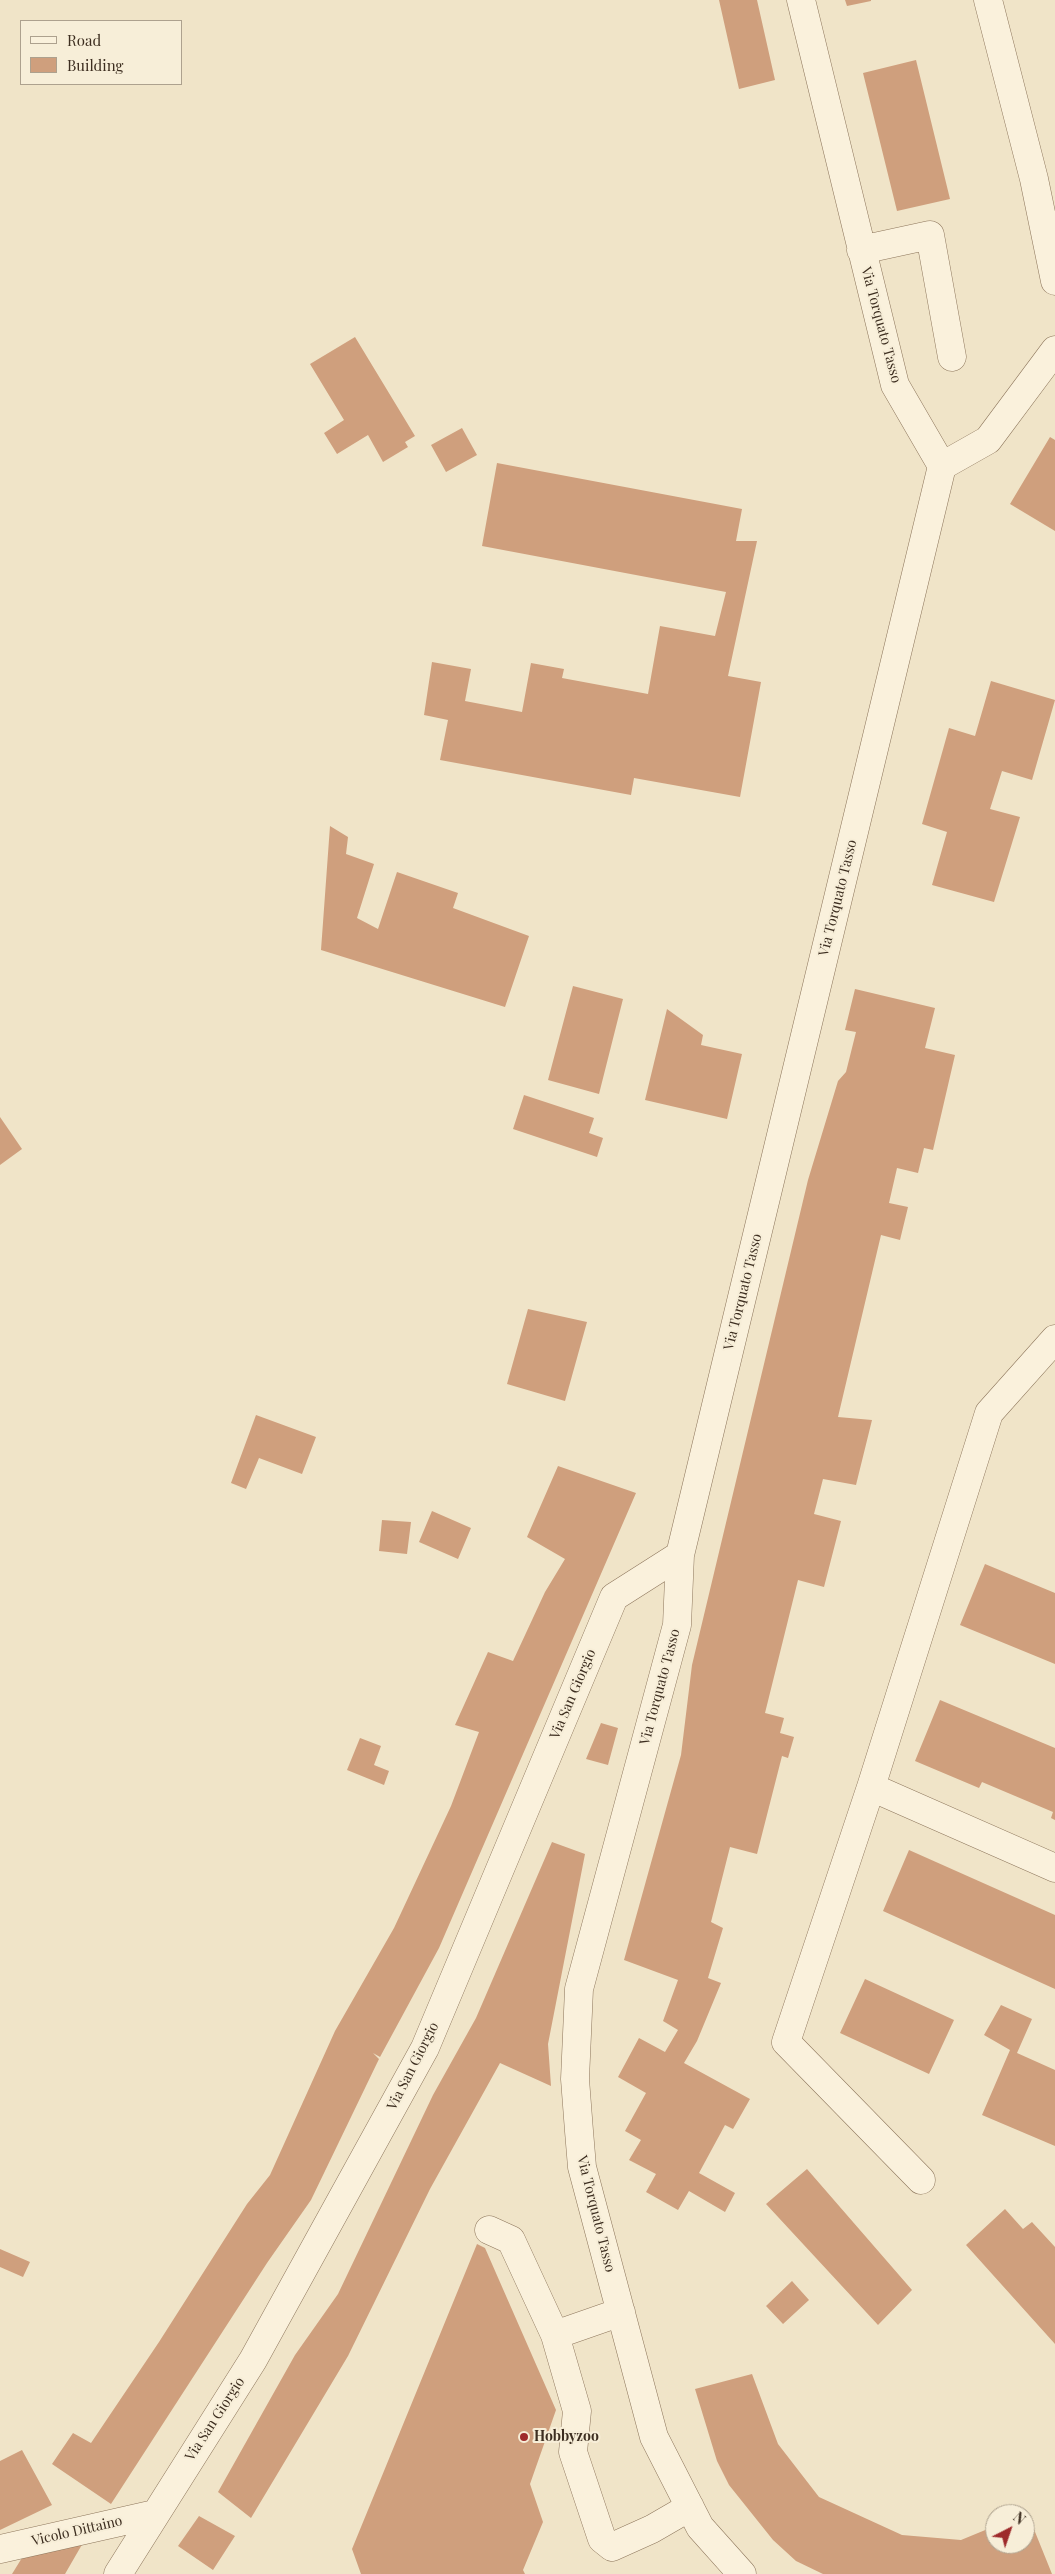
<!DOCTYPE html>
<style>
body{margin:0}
#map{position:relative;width:1055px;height:2574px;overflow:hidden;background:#f0e4c8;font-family:"Playfair Display",serif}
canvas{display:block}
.legend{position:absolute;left:20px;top:20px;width:162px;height:65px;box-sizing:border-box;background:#f7eed8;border:1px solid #ada18e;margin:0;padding:6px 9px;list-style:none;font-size:15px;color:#3d2e20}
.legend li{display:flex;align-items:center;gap:10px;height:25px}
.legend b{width:25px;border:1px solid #ada18e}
.north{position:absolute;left:985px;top:2504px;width:50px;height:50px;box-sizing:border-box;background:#f7eed8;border:1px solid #ada18e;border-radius:50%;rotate:41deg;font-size:14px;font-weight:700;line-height:20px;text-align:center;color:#3d2e20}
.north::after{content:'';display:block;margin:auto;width:18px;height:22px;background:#9e2a2b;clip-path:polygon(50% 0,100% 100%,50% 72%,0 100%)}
</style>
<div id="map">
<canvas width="1055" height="2574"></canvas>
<ul class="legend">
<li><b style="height:6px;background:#faf1dc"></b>Road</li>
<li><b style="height:14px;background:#cf9f7d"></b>Building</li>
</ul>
<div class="north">N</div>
</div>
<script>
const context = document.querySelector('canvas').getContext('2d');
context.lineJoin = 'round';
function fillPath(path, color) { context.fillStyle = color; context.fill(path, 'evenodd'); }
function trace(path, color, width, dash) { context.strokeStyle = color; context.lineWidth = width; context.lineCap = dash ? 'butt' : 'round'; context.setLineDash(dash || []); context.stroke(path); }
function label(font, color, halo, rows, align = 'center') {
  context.font = font + ' "Playfair Display",serif'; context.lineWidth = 4; context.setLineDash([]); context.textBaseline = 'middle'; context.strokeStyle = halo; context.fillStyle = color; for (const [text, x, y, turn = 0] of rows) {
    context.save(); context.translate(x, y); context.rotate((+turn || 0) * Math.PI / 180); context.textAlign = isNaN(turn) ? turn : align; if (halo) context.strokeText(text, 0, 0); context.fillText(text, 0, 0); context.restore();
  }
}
const building = new Path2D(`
 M719,0H757L775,80L739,89Z
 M845,0H871V1L847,6Z
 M916,60L950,199L897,211L863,73Z
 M355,337L415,436L405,442L408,447L383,462L368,435L337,454L324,433L344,420L310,364Z
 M462,428L477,455L446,472L431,445Z
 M1050,437L1055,440V531L1010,504Z
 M497,463L742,509L736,541H757L728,676L761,682L740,797L634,778L631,795L440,760L448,720L424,715L432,662L471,669L465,701L522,712L531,663L564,669L562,678L648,694L660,626L715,636L726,592L482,546Z
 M991,681L1055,700L1032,780L1002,771L990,809L1020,817L994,902L932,885L947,832L922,824L949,728L975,736Z
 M330,826L348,837L346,854L374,864L357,918L378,929L397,872L458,893L453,908L529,936L505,1007L321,950Z
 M573,986L623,999L599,1094L548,1080Z
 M855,989L935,1008L925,1048L955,1055L933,1150L924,1148L918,1173L897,1168L889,1203L908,1207L900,1240L881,1235L838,1417L872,1420L856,1485L823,1479L814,1514L841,1521L824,1587L798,1580L765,1713L784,1718L780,1733L794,1737L788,1758L782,1756L757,1854L730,1847L711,1922L723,1928L708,1978L721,1983L697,2041L684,2063L750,2099L733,2129L725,2125L699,2173L735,2193L725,2212L689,2191L678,2210L646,2192L656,2174L629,2160L641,2140L625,2131L646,2093L618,2077L639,2038L665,2052L678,2030L663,2021L678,1980L624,1960L681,1755L692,1665L808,1180L838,1081L846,1072L856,1032L845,1030Z
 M667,1009L703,1035L701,1045L742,1054L727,1119L645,1100Z
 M524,1095L594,1118L589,1133L603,1138L597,1157L513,1129Z
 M0,1117L22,1149L0,1165Z
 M528,1309L587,1322L565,1401L507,1384Z
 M256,1415L316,1437L302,1474L259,1458L246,1489L231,1483Z
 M558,1466L636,1493L439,1948L380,2057L373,2053L379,2059L311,2200L267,2263L111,2504L52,2464L73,2433L91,2443L159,2342L247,2204L270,2175L335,2031L394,1928L451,1806L479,1732L455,1725L488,1652L513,1661L545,1592L565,1559L527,1537Z
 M432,1511L471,1528L458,1559L419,1542Z
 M382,1520L411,1522L407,1554L379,1551Z
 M985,1564L1055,1593V1664L960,1625Z
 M940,1700L1055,1748V1820L1051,1818L1053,1812L982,1782L979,1788L915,1761Z
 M601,1723L618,1728L608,1765L586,1759Z
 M360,1738L381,1746L374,1765L389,1771L384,1785L347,1770Z
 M552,1842L585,1854L548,2044L551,2086L500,2063L430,2189L348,2356L251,2518L218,2492L295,2355L338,2294L433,2095L476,2018Z
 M909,1850L1055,1915V1989L883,1911Z
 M865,1979L954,2020L929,2074L840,2033Z
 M1001,2005L1032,2019L1017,2053L1055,2070V2146L982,2115L1010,2050L984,2035Z
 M807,2169L912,2290L878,2325L766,2204Z
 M1005,2209L1023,2229L1032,2222L1055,2247V2344L966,2245Z
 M477,2244L485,2248L556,2410L530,2484L543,2522L523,2570L525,2574H361L352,2549Z
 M0,2249L30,2262L23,2277L0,2267Z
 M792,2281L809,2300L783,2324L766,2306Z
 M752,2374L778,2444L819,2497L902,2535L961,2540L995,2526V2544H1025V2513L1027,2512L1052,2574H823L796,2561L773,2540L729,2485L717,2461L695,2389Z
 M22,2450L52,2505L0,2530V2461Z
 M199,2516L235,2536L213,2570L178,2546Z
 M91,2529L65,2574H12L25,2553Z`);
const minor = new Path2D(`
 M988,0L1034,179L1055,281
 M861,250L930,235L952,357
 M942,466L988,440L1055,350
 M1055,1339L989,1413L871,1787L1055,1868
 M871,1787L786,2042L921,2180
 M489,2230L511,2240L555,2335L621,2312
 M555,2335L577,2411L573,2452L602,2539L612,2547L652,2529L690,2507
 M0,2549L155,2514
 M118,2574L253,2360L425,2048L614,1597L680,1555
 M742,2574L700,2527L654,2437L582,2167L579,2131L575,2079L579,1989L677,1625L680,1555L942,466L895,385L801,0`);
const markers = [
 [524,2437,5,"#9e2a2b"]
];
const streetNames = [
 ["Via Torquato Tasso",881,325,75],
 ["Via Torquato Tasso",838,898,-76],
 ["Via Torquato Tasso",743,1292,-76],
 ["Via Torquato Tasso",660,1687,-75],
 ["Via San Giorgio",573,1694,-67],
 ["Via San Giorgio",413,2066,-63],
 ["Via Torquato Tasso",596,2214,76],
 ["Via San Giorgio",215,2419,-57],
 ["Vicolo Dittaino",77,2531,-13]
];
const poiNames = [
 ["Hobbyzoo",534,2437]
];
fillPath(building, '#cf9f7d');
trace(minor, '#8d765c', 29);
trace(minor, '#faf1dc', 28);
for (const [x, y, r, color] of markers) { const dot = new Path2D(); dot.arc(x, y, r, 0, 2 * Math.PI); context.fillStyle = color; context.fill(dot); trace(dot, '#f7eed8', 2); }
label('14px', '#3d2e20', '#f7eed8', streetNames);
label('bold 14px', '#3d2e20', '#f7eed8', poiNames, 'left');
</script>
